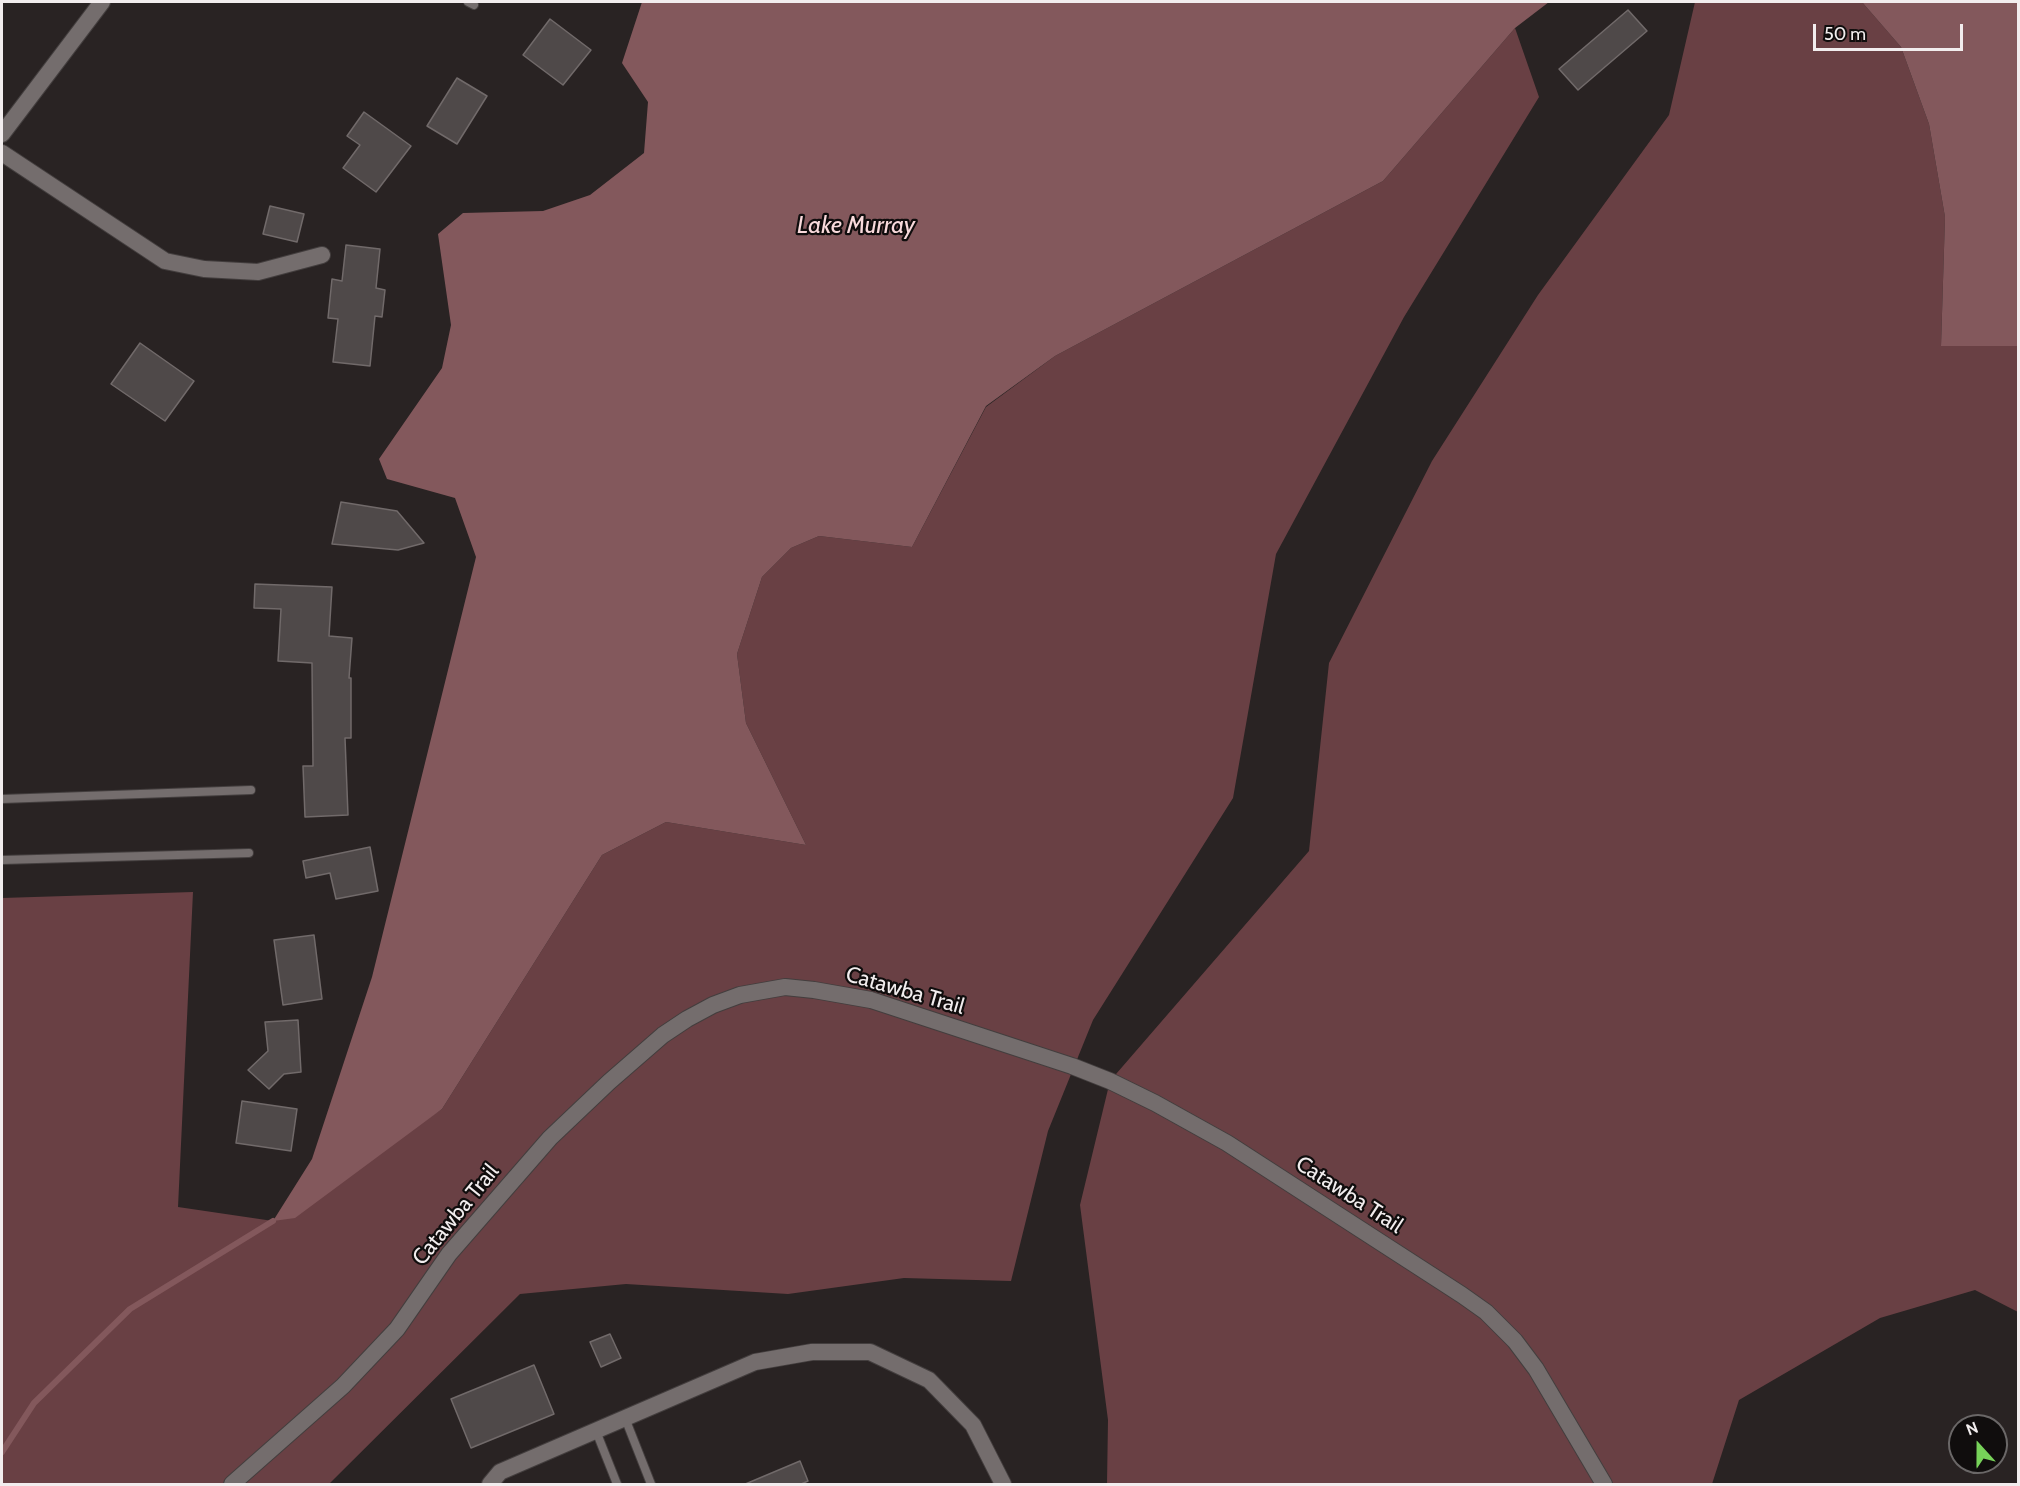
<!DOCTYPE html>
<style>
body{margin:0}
#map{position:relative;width:2020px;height:1486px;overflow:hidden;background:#292323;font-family:Cabin,sans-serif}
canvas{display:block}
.frame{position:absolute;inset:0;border:3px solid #f2edee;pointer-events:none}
.north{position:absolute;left:1948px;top:1414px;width:60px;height:60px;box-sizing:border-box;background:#100d0d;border:2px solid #6a6767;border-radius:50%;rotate:339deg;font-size:16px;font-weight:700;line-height:24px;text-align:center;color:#f2edee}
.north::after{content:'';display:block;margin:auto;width:21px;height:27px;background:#77d259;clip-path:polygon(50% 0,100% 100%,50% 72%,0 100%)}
.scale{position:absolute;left:1813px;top:24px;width:150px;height:27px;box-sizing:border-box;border:3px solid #f2edee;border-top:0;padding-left:8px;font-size:18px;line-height:21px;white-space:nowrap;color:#f2edee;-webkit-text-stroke:4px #100d0d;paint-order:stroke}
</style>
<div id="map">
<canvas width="2020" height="1486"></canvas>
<div class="frame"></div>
<div class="north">N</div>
<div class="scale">50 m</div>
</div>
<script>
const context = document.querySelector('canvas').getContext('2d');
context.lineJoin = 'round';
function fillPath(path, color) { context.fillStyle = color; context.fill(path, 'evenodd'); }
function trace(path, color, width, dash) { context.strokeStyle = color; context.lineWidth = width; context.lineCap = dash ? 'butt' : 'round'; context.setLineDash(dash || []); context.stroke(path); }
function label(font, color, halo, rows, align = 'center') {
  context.font = font + ' Cabin,sans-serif'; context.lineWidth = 4.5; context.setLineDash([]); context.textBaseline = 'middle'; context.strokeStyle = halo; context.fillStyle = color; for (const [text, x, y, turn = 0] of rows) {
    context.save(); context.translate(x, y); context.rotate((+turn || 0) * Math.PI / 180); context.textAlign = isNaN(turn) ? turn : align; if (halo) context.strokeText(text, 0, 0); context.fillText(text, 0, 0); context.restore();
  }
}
const forest = new Path2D(`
 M1695,2H1862L1901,47L1929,124L1945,217L1941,345L2018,346V1312L1975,1290L1880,1318L1739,1400L1712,1484H1107L1108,1420L1080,1205L1110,1081L1309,851L1329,663L1432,461L1538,295L1669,115Z
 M1515,28L1539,97L1404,317L1276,554L1233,798L1093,1020L1048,1131L1011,1281L904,1278L788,1294L626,1284L520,1294L329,1484H2V898L193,892L178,1207L273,1221L442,1109L602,855L666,822L806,845L746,723L737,654L762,577L791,548L819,536L912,547L986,407L1055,356L1383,181Z`);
const water = new Path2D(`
 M642,2H1549L1515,28L1383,181L1055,356L986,406L912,547L819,536L791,548L762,577L737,654L746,723L806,845L666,822L602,855L442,1109L295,1218L273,1221L312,1159L372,977L476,557L455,498L387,479L379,459L442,368L451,325L438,234L463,213L543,211L590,195L644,153L648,102L622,63Z
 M1862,2H2018V346H1941L1945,217L1929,124L1901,47Z`);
const stream = new Path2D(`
 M2,1452L34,1403L130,1309L273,1221`);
const building = new Path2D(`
 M1628,10L1647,31L1578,90L1559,69Z
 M550,19L591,50L563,85L523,55Z
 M457,78L487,96L457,144L427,126Z
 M364,112L411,146L376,192L343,168L360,145L347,136Z
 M270,206L304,214L297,242L263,234Z
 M346,245L380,249L376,288L385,290L382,317L375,316L370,366L333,362L338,319L328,318L332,279L342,281Z
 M140,343L194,381L165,421L111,384Z
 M341,502L397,511L424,543L398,550L332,544Z
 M255,584L332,587L329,636L352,638L349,678H351V738H345L348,815L305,817L303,766H313L312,663L278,661L281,609L254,608Z
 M370,847L378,891L336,899L330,873L306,878L303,861Z
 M314,935L322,999L283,1005L274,940Z
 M298,1020L301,1072L284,1074L269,1089L248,1070L268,1051L265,1022Z
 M242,1101L297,1109L291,1151L236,1143Z
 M610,1334L621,1358L601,1367L590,1342Z
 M534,1365L554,1414L471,1448L451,1399Z
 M800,1461L808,1481L799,1485H743Z`);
const lane = new Path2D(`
 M468,2L474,5
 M2,799L251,790
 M2,860L249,853
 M625,1418L651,1484
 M596,1431L617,1484`);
const street = new Path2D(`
 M2,134L102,2
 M2,153L165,261L204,269L258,272L322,255
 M232,1484L343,1386L397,1329L449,1254L550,1138L609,1082L663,1035L687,1019L713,1005L740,995L785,987L814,990L871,1000L1072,1066L1110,1081L1155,1103L1227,1143L1462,1295L1486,1312L1515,1341L1536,1369L1604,1484
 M490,1484L500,1472L755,1362L812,1352H870L929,1380L973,1425L1003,1484`);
const streetNames = [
 ["Catawba Trail",905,991,16],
 ["Catawba Trail",1349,1195,33],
 ["Catawba Trail",456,1215,-51]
];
const waterNames = [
 ["Lake Murray",856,226]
];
fillPath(forest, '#694044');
fillPath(water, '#83585c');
trace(stream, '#83585c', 6);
fillPath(building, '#4f4949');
trace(building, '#716a6a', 1.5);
trace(lane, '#433e3e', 10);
trace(street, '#433e3e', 18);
trace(lane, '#746d6d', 8);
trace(street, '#746d6d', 16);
label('22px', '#f2edee', '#100d0d', streetNames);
label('italic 24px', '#f9dadc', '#100d0d', waterNames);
</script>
